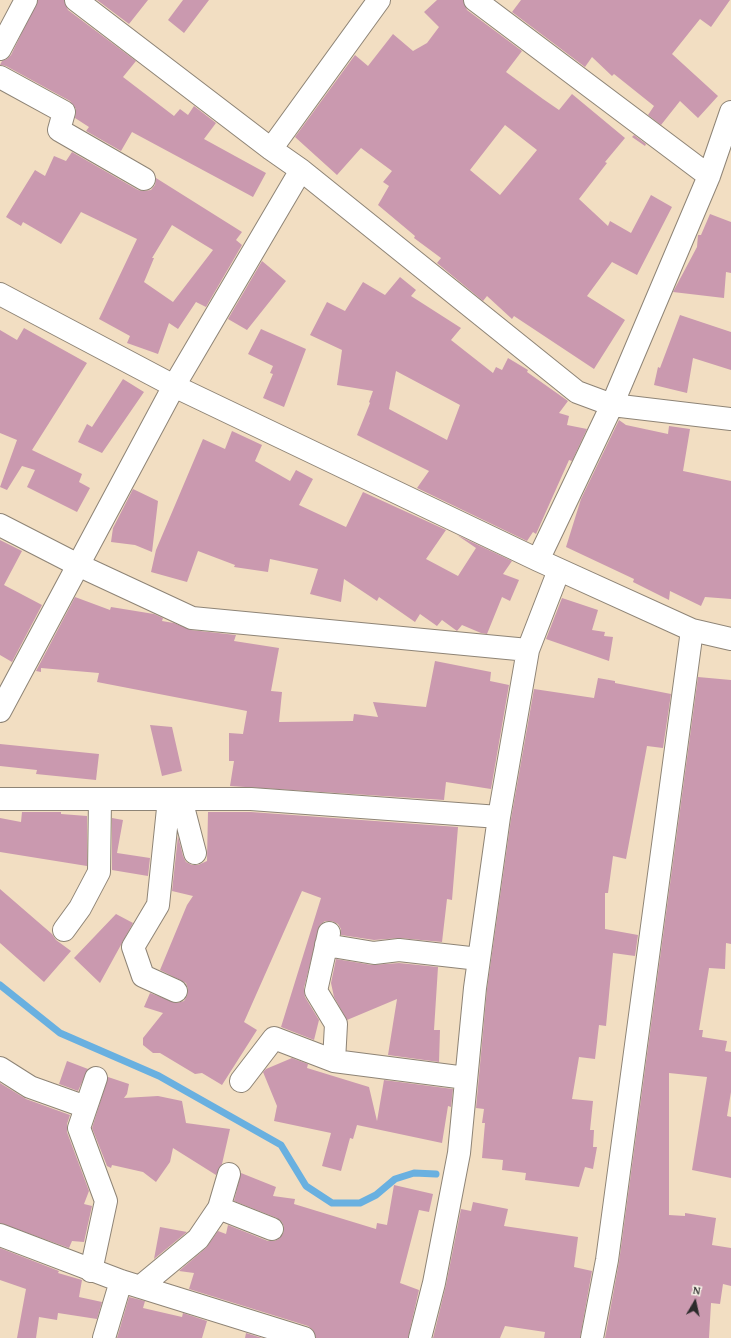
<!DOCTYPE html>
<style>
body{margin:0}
#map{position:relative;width:731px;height:1338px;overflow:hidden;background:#f2dec2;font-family:"Gentium Book Plus",serif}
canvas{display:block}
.north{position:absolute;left:675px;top:1282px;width:40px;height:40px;-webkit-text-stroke:3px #f7f3e8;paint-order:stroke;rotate:9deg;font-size:11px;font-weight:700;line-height:16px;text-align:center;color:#2b2b2b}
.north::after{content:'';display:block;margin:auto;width:14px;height:18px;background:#2b2b2b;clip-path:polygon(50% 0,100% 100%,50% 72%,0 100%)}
</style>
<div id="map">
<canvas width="731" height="1338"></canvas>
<div class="north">N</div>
</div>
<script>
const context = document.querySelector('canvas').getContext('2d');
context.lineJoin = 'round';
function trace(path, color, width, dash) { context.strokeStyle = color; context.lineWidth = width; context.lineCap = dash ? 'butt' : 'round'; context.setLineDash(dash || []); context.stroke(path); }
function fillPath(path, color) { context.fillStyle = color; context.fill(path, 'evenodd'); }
const stream = new Path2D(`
 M0,985L60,1033L159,1076L281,1145L306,1186L332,1203H360L376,1195L395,1179L414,1173L436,1174`);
const building = new Path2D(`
 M38,0H64L68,10L136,61L123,77L174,116L180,109L188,115L194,106L216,123L204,139L266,173L253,197L132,132L121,151L86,131L89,127L75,118L76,109L70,101L6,66L0,65L2,61L7,59L11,55Z
 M97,0H148L129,24Z
 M183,0H209L184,33L168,20Z
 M437,0H463L467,10L522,51L506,72L543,99L559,110L572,94L625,138L605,162L607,163L579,199L608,226L610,221L631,233L651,195L672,207L637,275L612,262L587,296L625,320L594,369L514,316L512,319L487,296L483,301L437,263L441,258L414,238L415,236L378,205L389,186L383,182L392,171L361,148L337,175L295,137L355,55L368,66L393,34L413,51L427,43L439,27L424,12ZM505,125L537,150L500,195L470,170Z
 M521,0H730L711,27L700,19L672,54L718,96L698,118L680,101L661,125L648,115L654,106L614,74L612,76L592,57L585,67L512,12Z
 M634,135L646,144L645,146L632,137Z
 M72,152L138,190L144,191L151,190L155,185L156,178L242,232L236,240L242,245L206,307L196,302L178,329L169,323L158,354L127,343L130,336L99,319L137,239L81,212L61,244L23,222L21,226L6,217L35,170L45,176L54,156L66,161ZM172,225L213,250L173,302L144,282L154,258H152Z
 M710,214L731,222V273L726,272L724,298L673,292L697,247L698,235H701Z
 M262,261L286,281L247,330L228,319Z
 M400,277L416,290L411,296L461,328L451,340L493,373L496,367L502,370L508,358L528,370L527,372L568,401L559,413L569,416L567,425L587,429L572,461L569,460L536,534L533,532L527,541L417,488L429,471L357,435L370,403L369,402L373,391L337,385L342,350L310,335L327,302L345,311L363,282L385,295ZM396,371L460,405L447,440L389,409Z
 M680,315L731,332V370L693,358L687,393L654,385L658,367L660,368Z
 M24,328L87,363L32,450L82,474L79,482L90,488L77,512L27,487L35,470L22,466L7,490L0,487L17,440L0,433V330L17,340Z
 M261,329L306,349L284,407L263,398L273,374L270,373L273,366L248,354Z
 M123,379L144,392L102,453L78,442L87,424L92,427Z
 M619,420L626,425L668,434L669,426L690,429L683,471L731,481V599L705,597L701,606L670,591L669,600L633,582L634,579L566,547L581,499Z
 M232,431L262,445L255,461L290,481L296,470L313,479L299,505L346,527L363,492L446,530L426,559L458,576L476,548L457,535L512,561L503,574L519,580L510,601L502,597L487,634L481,633L462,625L457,631L442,620L437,626L420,614L415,622L379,597L377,601L344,579L341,602L310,594L318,569L270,559L268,572L234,567L235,565L198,551L187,582L151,572L156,550L203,439L225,449Z
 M133,489L158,501L152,552L135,545L111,542L113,528Z
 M0,540L22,551L4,585L42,605L12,662L0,655Z
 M75,597L110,610L111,607L154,614L163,618L162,621L174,623L191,630L236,635L234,641L279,648L271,691L282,692L279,722L353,721L354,714L378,717L373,702L426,707L435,661L491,672L490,681L509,685L491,789L446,782L444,800L230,786L234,761H229V733L243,734L247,711L97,682L99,673L41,668V672L36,671Z
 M562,598L598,610L592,630L605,632L604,636L613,637L609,661L546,639Z
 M698,677L731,680V944L726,943L725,969L709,968L699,1030H703L702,1037L727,1041L725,1051L731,1052V1092L727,1116L731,1117V1178L692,1170L707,1077L669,1073V1215L685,1216V1213L716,1218L712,1245L731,1248V1286L723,1284L720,1304L711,1303L709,1338H605L619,1262Z
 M598,678L615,681V683L671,694L663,748L647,746L626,859L613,856L608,893H605V929L638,935L635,956L613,953L606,1026L599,1025L595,1059L579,1057L572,1099L593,1101L590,1130H594L593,1147H597L593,1169L585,1167L579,1187L525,1180L526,1173L502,1170L503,1160L482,1158L485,1123H482L484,1109L476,1108L487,989L511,819L534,689L594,698Z
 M150,725L172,727L182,771L162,776Z
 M0,744L99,754L96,780L36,774L37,770L0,766Z
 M22,812H61V814L87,816V866L0,852V818L21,822Z
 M208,812H251L458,827L452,900L447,899L442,942L400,938L374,940L341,935V929L338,924L332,921H325L320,925L304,988L305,997L319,1020L314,1040L281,1027L321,898L302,891L244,1022L257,1030L222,1085L202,1073L195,1074L160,1053H153L143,1045V1038L163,1013L144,1007L150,993L177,1003L184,1001L187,996L188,989L186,983L160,970L187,905L193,896L172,891L178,836L183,856L186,862L192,865H198L207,861Z
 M112,818L123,820L117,853L150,858L148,876L112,870Z
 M0,889L52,934L56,940L71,951L44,982L0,943Z
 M116,914L133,923L100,983L74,958Z
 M336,959L372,965L399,963L438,967L434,1030H440L439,1062L388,1055L397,999L347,1020L334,997L331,983Z
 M292,1058L308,1064L307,1068L369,1087L377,1121L384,1080L453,1089L451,1107L448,1106L442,1143L357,1125L353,1139L350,1138L341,1171L322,1166L331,1133L274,1121L277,1106L263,1072L266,1069Z
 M67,1061L88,1069L78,1091L59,1084Z
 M108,1077L129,1084L127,1094L124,1098L158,1096L182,1101L186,1123L230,1129L222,1164L216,1175L173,1148L170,1162L156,1182L143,1172L112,1165L111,1168L107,1166L92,1128Z
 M0,1083L26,1099L70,1115L67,1124V1132L89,1191L84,1204L92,1206L84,1242L72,1241L69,1248L0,1223Z
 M241,1173L276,1187L273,1196L295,1199L294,1204L376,1229L377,1223L387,1225L394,1185L433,1194L429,1212L419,1210L400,1283L419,1290L408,1338H316L313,1330L308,1326L189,1289L194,1273L179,1271L206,1248L218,1231L226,1234L228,1225L268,1241H274L279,1239L283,1234L284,1227L282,1222L277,1218L234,1201Z
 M473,1202L508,1209L504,1226L578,1237L574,1267L592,1271L580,1338H544L545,1332L505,1326L500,1338H433L446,1285L461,1209L471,1211Z
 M160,1227L187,1232L154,1259Z
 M0,1248L59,1271L58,1273L82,1280L79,1297L102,1302L97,1319L58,1313L57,1320L39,1317L36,1338H17L26,1289L0,1280Z
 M129,1297L145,1301L143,1308L182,1317L183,1313L207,1321L202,1338H117Z
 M246,1333L262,1338H245Z`);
const minor = new Path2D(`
 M76,0L271,149L301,170L577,392L612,405L731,419
 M475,0L709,176
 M0,49L26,0
 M0,77L64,112L59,130L144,179
 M271,149L379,0
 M0,294L174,386L538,560L692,630L731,639
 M0,525L78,565L192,618L528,650
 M538,560L612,405L709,176L731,112
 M0,711L174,386L301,170
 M0,799H251L499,817
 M169,799L158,905L133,947L143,976L176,991
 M181,799L195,853
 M64,930L80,908L99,872L100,799
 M329,933L316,991L336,1024L334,1061
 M326,945L374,953L399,950L479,959
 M0,1068L30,1087L86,1107
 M241,1081L274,1038L334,1061L466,1078
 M219,1208L272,1229
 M0,1235L121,1281L304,1338
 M91,1271L106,1201L79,1128L96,1078
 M140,1287L198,1239L219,1208L229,1174
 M104,1338L121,1281
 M420,1338L434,1283L459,1153L475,988L499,817L528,650L559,570
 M592,1338L607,1260L692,630`);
trace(stream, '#69b0e0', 7);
fillPath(building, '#ca99af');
trace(minor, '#8e8476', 24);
trace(minor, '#fff', 22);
</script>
